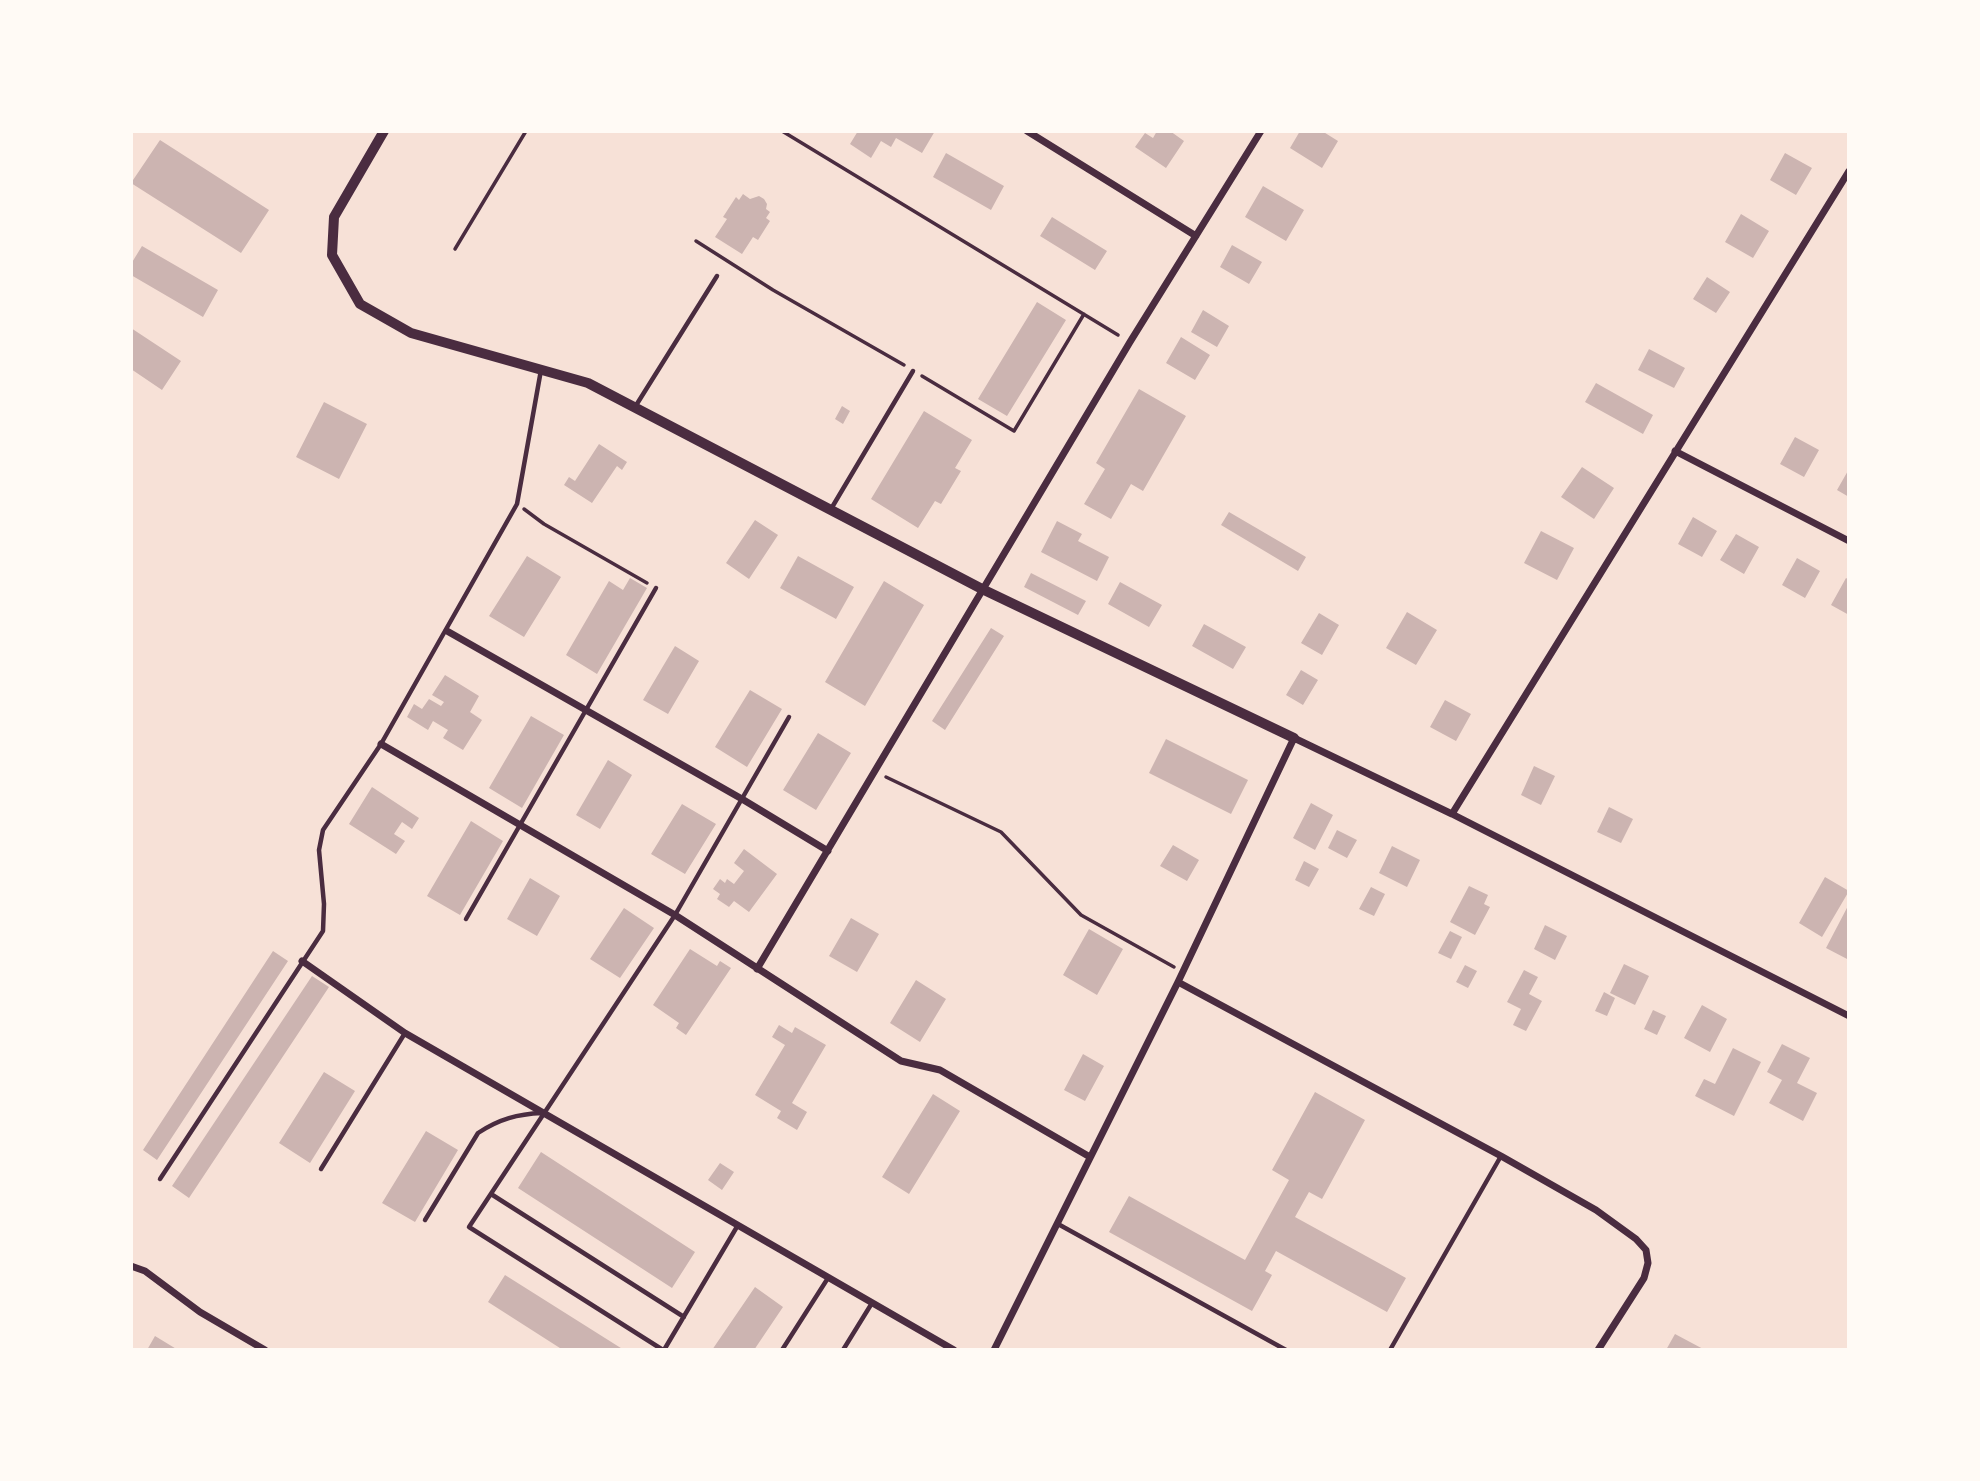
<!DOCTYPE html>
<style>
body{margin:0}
#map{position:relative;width:1980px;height:1481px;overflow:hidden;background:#f7e1d7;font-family:Roboto,sans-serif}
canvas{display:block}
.frame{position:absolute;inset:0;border:133px solid #fffaf5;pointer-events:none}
</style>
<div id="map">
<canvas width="1980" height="1481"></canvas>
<div class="frame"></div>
</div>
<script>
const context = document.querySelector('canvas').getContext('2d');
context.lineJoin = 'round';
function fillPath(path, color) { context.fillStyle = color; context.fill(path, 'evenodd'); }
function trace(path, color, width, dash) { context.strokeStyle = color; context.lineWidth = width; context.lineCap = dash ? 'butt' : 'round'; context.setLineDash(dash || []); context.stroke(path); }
const building = new Path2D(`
 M858,131H935L922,153L896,138L891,147L881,141L871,158L850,144Z
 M1157,131H1170L1184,141L1166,168L1135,147L1145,133L1153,138Z
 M1300,131H1322L1338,141L1322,168L1290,148Z
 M160,140L269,210L241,253L131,183Z
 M946,153L1004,186L991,210L933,177Z
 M1785,153L1812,168L1796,195L1770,180Z
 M1263,186L1304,210L1286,241L1245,217Z
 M743,194L750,199L759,196L764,199L767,204L766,209L770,212L766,218L770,221L758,240L753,237L742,254L715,237L727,219L723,217L736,197L739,200Z
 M1741,214L1769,231L1753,258L1725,242Z
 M1052,217L1107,251L1095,270L1040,236Z
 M1232,245L1262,262L1249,284L1220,267Z
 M142,246L218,290L203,317L131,275V264Z
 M1707,277L1730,292L1716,313L1693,299Z
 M1037,302L1066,320L1007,416L978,399Z
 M1203,310L1229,326L1217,347L1191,332Z
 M131,328L181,361L162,390L131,369Z
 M1181,337L1210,355L1195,380L1166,363Z
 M1649,349L1685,368L1674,388L1638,370Z
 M1596,383L1653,415L1643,434L1585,402Z
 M1139,389L1186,416L1143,491L1131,484L1111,519L1084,504L1105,469L1096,463Z
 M324,402L367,424L339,479L296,457Z
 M842,406L850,411L843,424L835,419Z
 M924,411L972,440L955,468L961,471L941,504L935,501L918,528L871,499Z
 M1795,437L1819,450L1804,477L1780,464Z
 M599,444L627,462L622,470L617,466L592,503L564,485L569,477L575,481Z
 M1582,467L1614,488L1594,519L1561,497Z
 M1849,469V497L1837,490Z
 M1229,512L1306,557L1298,571L1221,525Z
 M1693,517L1717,531L1702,557L1678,544Z
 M755,520L778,535L749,579L726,563Z
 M1057,521L1082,534L1078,541L1109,557L1097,581L1041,552Z
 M1541,531L1574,548L1557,580L1524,563Z
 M1736,534L1759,547L1744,574L1720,560Z
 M527,556L561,577L524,637L489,616Z
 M798,556L854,587L836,619L780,588Z
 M1797,558L1820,571L1805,598L1782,585Z
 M1031,573L1086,601L1078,615L1024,587Z
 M630,578L647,588L597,674L566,655L609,581L623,590Z
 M1846,578L1849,580V615L1831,605Z
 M884,581L924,605L865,706L825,682Z
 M1120,582L1162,605L1149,627L1108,604Z
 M1407,612L1437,630L1416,665L1386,648Z
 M1319,613L1339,625L1322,655L1301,643Z
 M1204,624L1246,647L1233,669L1192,646Z
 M991,628L1004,636L945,730L932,721Z
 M675,646L699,661L668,714L643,700Z
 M1301,670L1318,680L1303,705L1286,695Z
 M445,675L479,696L470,712L482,720L463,750L443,738L448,730L433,721L428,730L407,717L414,704L422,709L429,699L441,706L444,702L432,695Z
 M750,690L782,709L747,767L715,747Z
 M1445,700L1471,714L1456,741L1430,727Z
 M531,716L564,735L522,808L489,788Z
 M818,733L851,753L816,810L783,790Z
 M1166,739L1248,780L1231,814L1149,773Z
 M608,760L632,775L600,829L576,815Z
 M1534,766L1555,776L1541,805L1521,795Z
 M372,787L419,818L412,829L402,822L394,834L405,841L396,854L349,824Z
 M1311,803L1333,815L1315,850L1293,838Z
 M682,804L716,824L685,874L651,854Z
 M1609,807L1633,819L1621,843L1597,832Z
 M471,821L503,841L460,915L427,896Z
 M1337,830L1357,840L1347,858L1328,848Z
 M1173,845L1199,860L1187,881L1160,866Z
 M1392,846L1420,860L1407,887L1379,873Z
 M744,849L777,874L749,912L734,901L729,907L717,899L720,894L713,889L720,879L725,883L727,879L734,884L744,871L734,863Z
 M1304,861L1319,869L1309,887L1295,880Z
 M1825,877L1849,891L1822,937L1799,923Z
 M530,878L560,896L537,936L507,919Z
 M1469,886L1488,895L1484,904L1490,907L1475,935L1450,922Z
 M1371,887L1385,894L1374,916L1359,909Z
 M1849,904V960L1826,948Z
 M624,908L654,928L620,978L590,959Z
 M851,918L879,934L857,972L829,956Z
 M1545,925L1567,936L1555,960L1534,949Z
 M1089,929L1123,949L1097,995L1063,975Z
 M1450,931L1462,937L1451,959L1438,953Z
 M690,949L717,966L720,961L731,968L686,1035L676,1028L679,1023L653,1005Z
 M273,951L288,961L157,1160L143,1150Z
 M1624,964L1649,976L1635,1005L1610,993Z
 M1465,965L1477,971L1468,988L1456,982Z
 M1524,970L1538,977L1529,994L1542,1001L1526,1031L1513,1025L1521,1009L1507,1002Z
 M312,976L329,987L189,1198L172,1186Z
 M916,980L946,999L920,1042L890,1023Z
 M1604,992L1615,998L1607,1016L1595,1011Z
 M1702,1005L1727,1019L1710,1052L1684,1038Z
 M1653,1010L1666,1016L1657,1035L1644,1029Z
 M779,1025L792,1033L795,1027L826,1045L792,1103L807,1112L797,1130L777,1118L781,1111L755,1095L785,1045L772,1037Z
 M1782,1044L1810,1058L1797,1083L1817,1093L1803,1121L1769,1103L1782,1080L1767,1072Z
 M1733,1048L1761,1062L1734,1116L1695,1096L1704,1079L1715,1084Z
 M1083,1054L1104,1066L1085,1101L1064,1090Z
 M324,1072L355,1091L310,1163L279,1143Z
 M1315,1092L1365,1120L1322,1199L1309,1192L1295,1217L1406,1278L1387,1312L1276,1251L1265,1271L1272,1275L1252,1311L1109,1232L1129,1196L1245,1260L1289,1180L1272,1170Z
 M933,1094L960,1111L909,1194L882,1177Z
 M426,1131L458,1150L415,1222L382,1203Z
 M541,1152L695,1252L672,1288L518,1188Z
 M720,1163L734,1172L722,1190L708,1180Z
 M505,1275L624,1350H563L488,1302Z
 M755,1287L783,1307L754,1350H712Z
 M1675,1334L1705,1350H1666Z
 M155,1336L178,1350H147Z`);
const path = new Path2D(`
 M782,131L1118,335
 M696,241L773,290L904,365
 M455,249L526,131
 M922,376L1014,431L1084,314
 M524,509L544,524L647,583
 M886,777L1001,832L1081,915L1174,967`);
const service = new Path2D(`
 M635,407L717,276
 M831,509L913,371
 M466,919L656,588
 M321,1169L405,1033
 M160,1179L323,931L324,904L319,850L323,830L381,744L517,504L541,370
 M491,1194L684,1317
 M425,1220L478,1133C499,1119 518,1114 542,1113
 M1058,1224L1286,1350
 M663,1350L469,1227L675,915L789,717
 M664,1350L738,1225
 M782,1350L828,1278
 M843,1350L872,1303
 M1390,1350L1501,1156`);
const minor = new Path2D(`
 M1027,131L1196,236
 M1675,451L1849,541
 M447,631L742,799L828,851
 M381,744L675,915L901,1061L940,1070L1090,1157
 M1452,814L1849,171
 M302,961L405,1033L954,1350
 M757,969L1130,342L1261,131
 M1178,982L1501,1156L1596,1210L1636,1239L1646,1250L1648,1263L1644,1278L1598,1350
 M131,1266L145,1271L200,1312L265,1350
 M994,1350L1178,982L1294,738L1452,814L1849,1016`);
const tertiary = new Path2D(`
 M384,131L334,217L332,255L360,304L411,333L588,383L982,589L1294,738`);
fillPath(building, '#ccb4b1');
trace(path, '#4a2c40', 3.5);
trace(service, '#4a2c40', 4.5);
trace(minor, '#4a2c40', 7);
trace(tertiary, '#4a2c40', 10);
</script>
